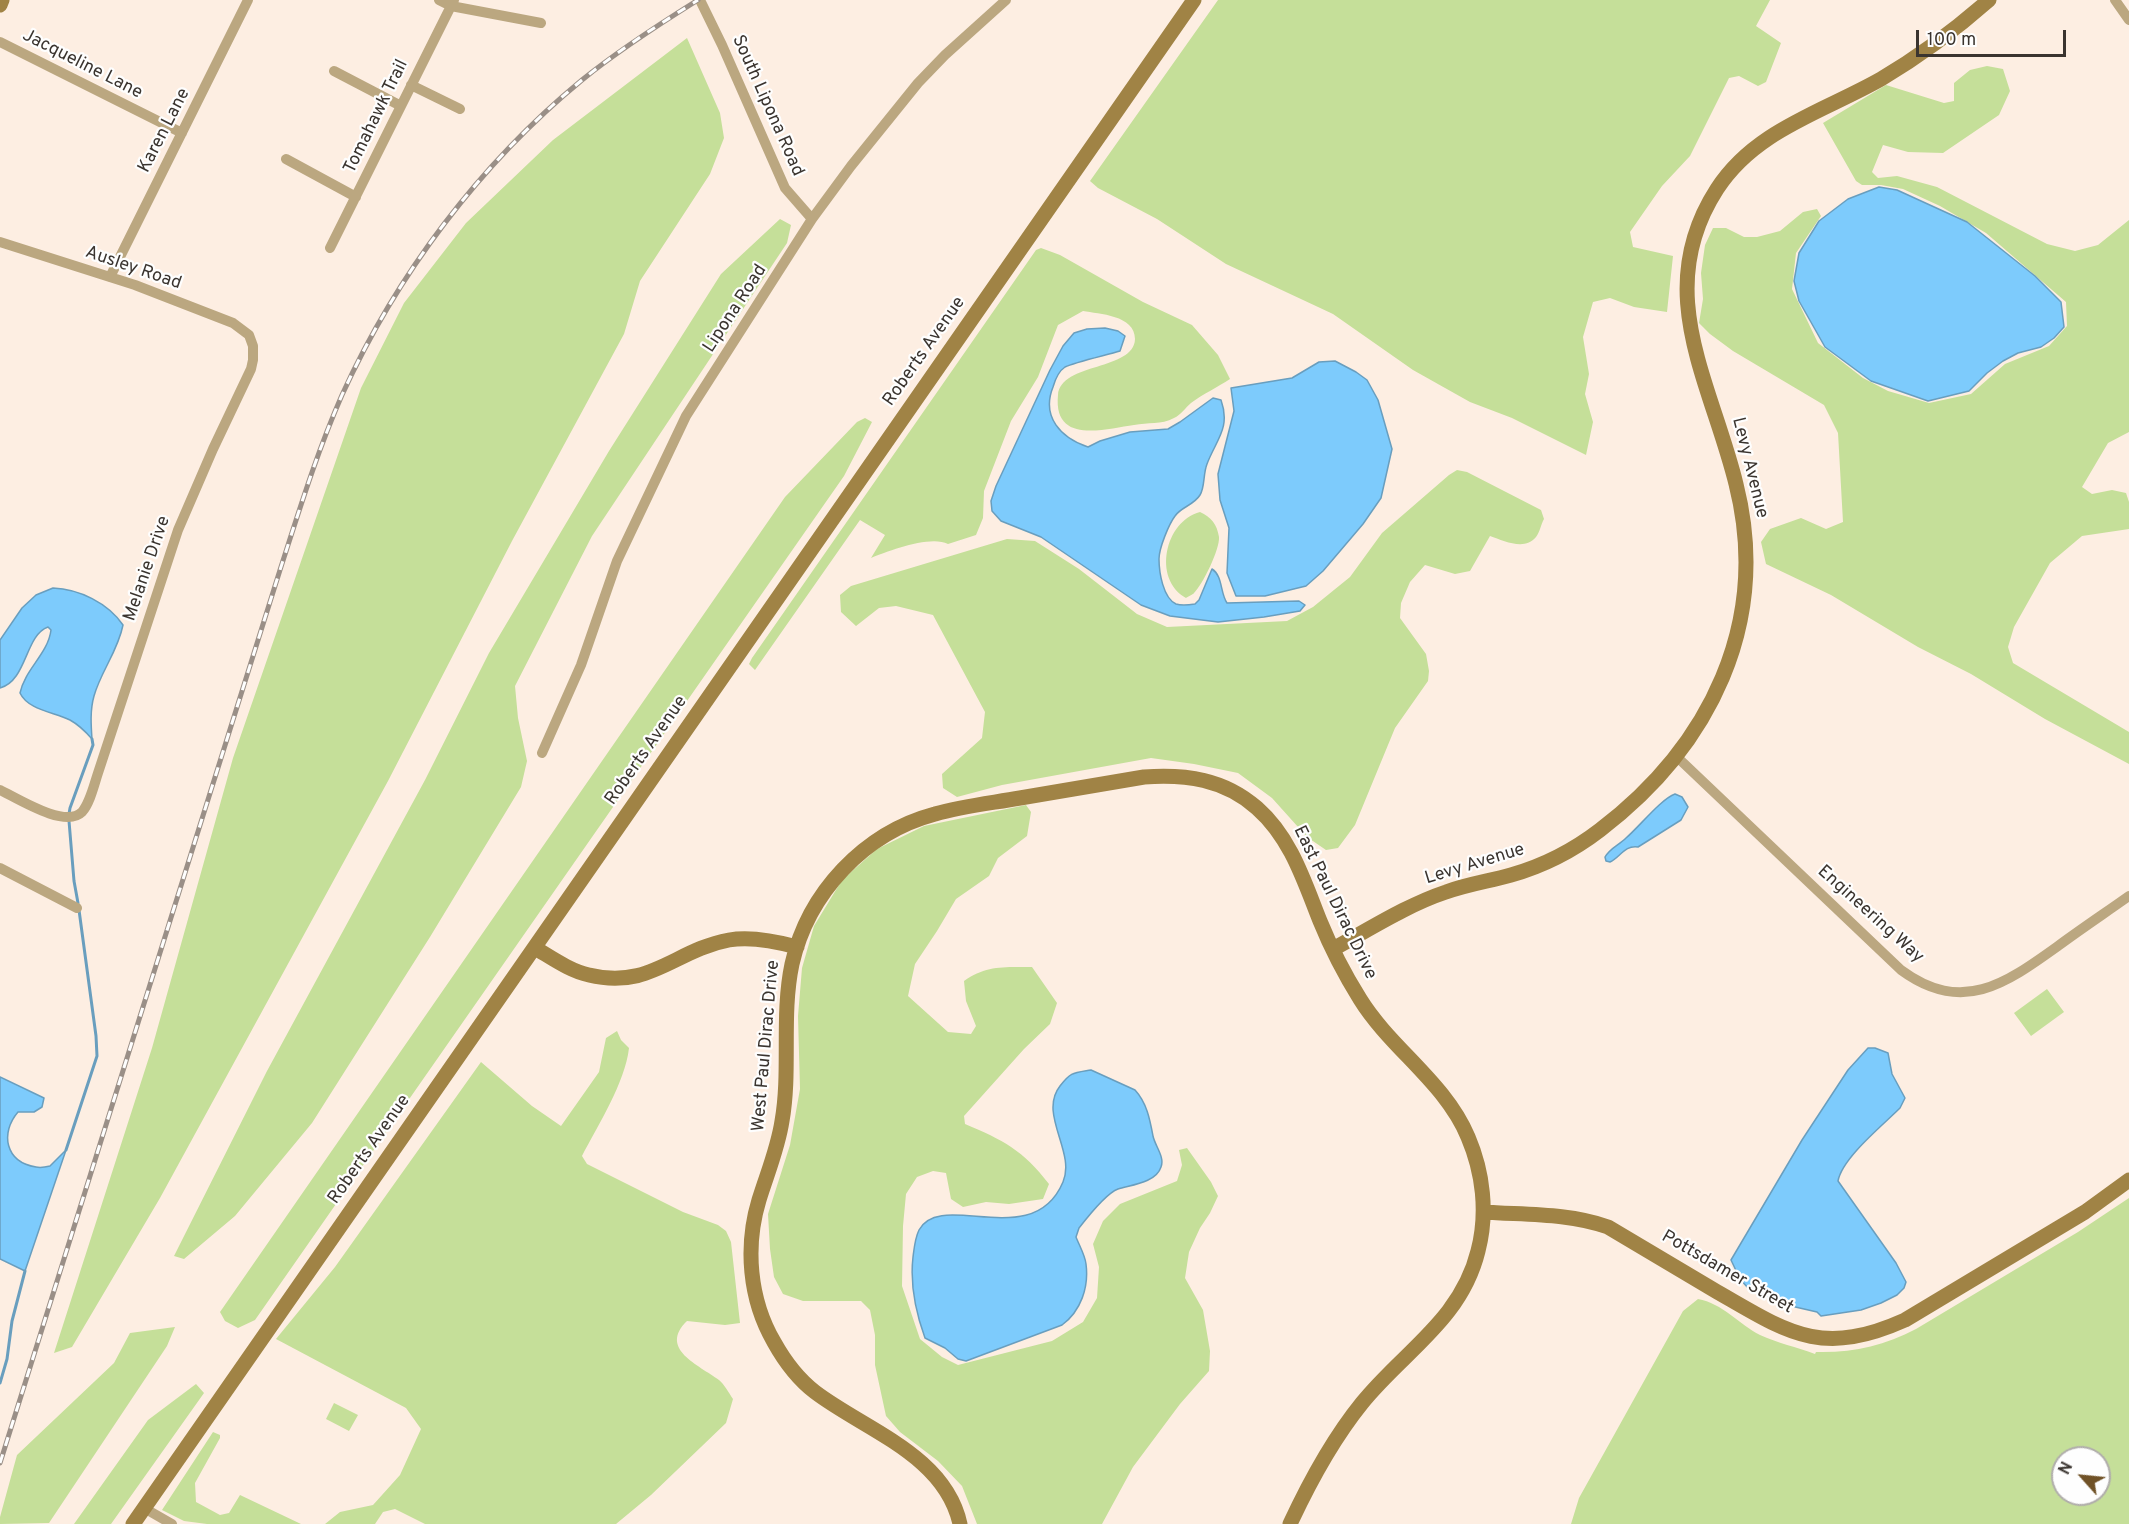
<!DOCTYPE html>
<style>
body{margin:0}
#map{position:relative;width:2129px;height:1524px;overflow:hidden;background:#fdeee2;font-family:Overpass,sans-serif}
canvas{display:block}
.north{position:absolute;left:2051px;top:1446px;width:60px;height:60px;box-sizing:border-box;background:#fefefe;border:2px solid #b0adab;border-radius:50%;rotate:297deg;font-size:16px;font-weight:700;line-height:24px;text-align:center;color:#3a342f}
.north::after{content:'';display:block;margin:auto;width:21px;height:27px;background:#705227;clip-path:polygon(50% 0,100% 100%,50% 72%,0 100%)}
.scale{position:absolute;left:1916px;top:30px;width:150px;height:27px;box-sizing:border-box;border:3px solid #3a342f;border-top:0;padding-left:8px;font-size:18px;line-height:21px;white-space:nowrap;color:#3a342f;-webkit-text-stroke:4px #fefefe;paint-order:stroke}
</style>
<div id="map">
<canvas width="2129" height="1524"></canvas>
<div class="north">N</div>
<div class="scale">100 m</div>
</div>
<script>
const context = document.querySelector('canvas').getContext('2d');
context.lineJoin = 'round';
function fillPath(path, color) { context.fillStyle = color; context.fill(path, 'evenodd'); }
function trace(path, color, width, dash) { context.strokeStyle = color; context.lineWidth = width; context.lineCap = dash ? 'butt' : 'round'; context.setLineDash(dash || []); context.stroke(path); }
function label(font, color, halo, rows, align = 'center') {
  context.font = font + ' Overpass,sans-serif'; context.lineWidth = 4.5; context.setLineDash([]); context.textBaseline = 'middle'; context.strokeStyle = halo; context.fillStyle = color; for (const [text, x, y, turn = 0] of rows) {
    context.save(); context.translate(x, y); context.rotate((+turn || 0) * Math.PI / 180); context.textAlign = isNaN(turn) ? turn : align; if (halo) context.strokeText(text, 0, 0); context.fillText(text, 0, 0); context.restore();
  }
}
const green = new Path2D(`
 M1218,0H1770L1756,26L1781,43L1766,82L1758,86L1739,76L1729,78L1690,156L1662,186L1630,232L1633,247L1673,256L1667,312L1634,307L1610,298L1593,302L1583,337L1589,374L1585,394L1593,422L1586,455L1512,418L1470,402L1413,370L1333,314L1226,264L1157,219L1098,188L1090,181Z
 M687,38L720,113L724,138L710,174L640,281L624,334L512,541L388,781L160,1198L72,1347L54,1353L152,1048L233,758L361,388L404,303L466,223L553,140Z
 M1987,66L2003,69L2010,91L1999,115L1943,153L1908,152L1883,145L1872,172L1878,178L1897,176L1937,187L2047,244L2075,251L2098,245L2129,220V432L2108,443L2082,487L2092,494L2112,490L2126,493L2129,502V529L2082,536L2050,563L2014,627L2008,647L2013,663L2129,732V764L2045,719L1971,674L1918,647L1831,595L1766,564L1761,542L1770,529L1801,518L1826,529L1843,522L1838,433L1824,405L1733,351L1710,334L1699,323L1703,299L1701,273L1705,245L1713,228H1726L1744,237H1757L1780,231L1803,212L1817,209L1821,216L1796,253L1792,289L1818,343L1863,378L1888,391L1929,403L1971,394L2005,364L2049,346L2067,326L2066,302L1986,233L1940,206L1903,189L1881,185H1862L1856,181L1823,123L1886,85L1944,103L1954,101V83L1970,70Z
 M780,219L791,225L787,243L592,536L515,686L518,718L527,761L521,787L430,937L312,1123L235,1216L184,1259L174,1256L267,1071L425,780L489,653L609,451L721,274Z
 M1041,248L1060,255L1143,302L1192,325L1218,355L1230,379C1218,387 1203,394 1191,403C1185,408 1181,415 1174,418C1161,425 1148,422 1134,425C1105,429 1053,445 1058,395C1061,362 1134,371 1135,339C1135,315 1099,314 1083,311L1058,325L1038,377L1011,421L984,491L983,518L976,535L948,544C930,535 889,551 871,558L885,535L860,520L755,670L749,664L752,658L1036,250Z
 M865,418L872,422L844,476L255,1320L238,1328L225,1321L220,1312L785,497L857,422Z
 M1457,470L1467,472L1541,510L1544,519C1541,524 1540,532 1536,537C1525,551 1504,541 1490,536L1470,571L1455,574L1425,565L1410,582L1401,603L1400,618L1426,654L1429,671L1428,681L1395,728L1355,825L1338,848L1326,850L1307,837L1272,798L1238,773L1194,764L1151,758L1002,785L957,797L943,788L942,774L982,738L985,712L933,615L896,606L879,608L856,626L841,612L840,595L851,586L1007,539L1035,541L1079,569L1137,614L1167,627L1287,621L1313,607L1350,577L1382,533L1449,475Z
 M1200,512C1211,517 1217,524 1219,537C1220,549 1203,584 1194,593C1194,594 1187,597 1186,598C1152,579 1165,521 1200,512Z
 M1026,805L1031,812L1027,836L998,858L989,876L956,899L937,931L915,964L908,996L948,1032L971,1034L976,1026L966,1001L964,981C986,965 1005,967 1032,967L1057,1003L1050,1024L1024,1049L964,1116L965,1124C1003,1140 1023,1150 1049,1184L1043,1199L1009,1204L986,1202L963,1207L951,1199L946,1173L933,1171L917,1177L906,1194L903,1226L902,1286L920,1339L942,1357L958,1365L1052,1341L1083,1322L1097,1298L1099,1267L1093,1244L1103,1221L1120,1204L1177,1181L1182,1165L1179,1150L1187,1148L1211,1182L1218,1196L1210,1213L1200,1228L1189,1252L1185,1278L1203,1310L1210,1351L1209,1371L1180,1404L1133,1467L1102,1524H977L962,1486L938,1461L900,1432L886,1416L875,1365V1335L870,1310L861,1301H803L783,1294L774,1277L770,1249L768,1214L790,1145L800,1089L798,1016L802,968L814,926L842,880L877,849L924,826Z
 M2047,989L2064,1012L2031,1036L2014,1013Z
 M617,1031L621,1040L629,1048C625,1083 598,1125 582,1156L587,1164L683,1212L718,1225L726,1231L731,1242L740,1323L725,1325L687,1321C658,1349 699,1365 719,1380C724,1384 729,1393 733,1399L726,1423L651,1495L616,1524H425L395,1509L383,1512L375,1524H325L340,1512L373,1505L400,1475L421,1429L406,1408L276,1339L335,1267L481,1062L532,1106L561,1126L599,1072L606,1038Z
 M2129,1198V1524H1571L1579,1498L1683,1311L1698,1299C1722,1303 1740,1325 1760,1335C1777,1343 1797,1347 1815,1354L1816,1352C1852,1353 1884,1346 1916,1329L2078,1232ZM2063,1458H2099V1494H2063Z
 M175,1327L167,1346L49,1523L0,1524V1517L17,1455L114,1363L130,1333Z
 M196,1384L204,1393L111,1524H74L148,1420Z
 M334,1403L358,1415L349,1431L326,1419Z
 M213,1432L220,1435V1438L195,1483L196,1502L220,1515L229,1513L240,1495L301,1524H207L184,1521L162,1510Z`);
const water = new Path2D(`
 M1879,187L1897,190L1967,222L2035,276L2061,302L2064,327L2054,338L2041,347L2018,353L2003,361L1987,373L1969,391L1928,401L1871,381L1825,347L1799,301L1794,281L1799,253L1819,221L1848,199Z
 M1105,328L1118,331L1125,336L1120,351C1107,355 1075,362 1065,367C1059,371 1055,380 1053,387C1041,417 1061,438 1088,447L1100,441L1130,432L1168,429L1180,422L1213,398L1221,400C1231,428 1216,440 1207,464C1203,474 1205,487 1200,495C1194,505 1181,507 1175,516C1169,524 1159,548 1159,559C1159,572 1163,598 1176,604C1182,606 1189,605 1195,604L1199,600L1212,569C1223,576 1220,593 1227,603L1299,601L1305,605L1300,611L1264,617L1218,622L1170,616L1141,605L1041,537L1001,521L992,511L991,501L996,486L1050,370L1063,346L1074,333L1087,329Z
 M1335,361L1356,372L1367,380L1378,400L1392,449L1381,498L1363,524L1323,571L1306,586L1265,596H1236L1227,573L1229,528L1220,500L1218,474L1234,411L1231,388L1292,378L1319,362Z
 M53,588C79,589 108,603 123,625C118,651 101,671 94,696C90,710 91,725 92,739C86,732 79,725 70,720C54,712 28,710 20,693C25,669 48,654 51,630L48,627C25,635 27,681 0,688V640L22,608L36,595Z
 M1675,794L1682,797L1688,807L1681,820L1638,847C1624,845 1621,857 1610,862L1606,861L1605,857C1610,848 1619,845 1626,838C1639,827 1661,799 1675,794Z
 M1868,1048H1875L1888,1053L1892,1074L1905,1098L1900,1108C1883,1125 1842,1158 1838,1181L1896,1263L1906,1282L1904,1288L1897,1295L1881,1303L1861,1310L1821,1316L1817,1312L1791,1306L1748,1288L1740,1279L1731,1260L1802,1140L1848,1070Z
 M1091,1070L1135,1090C1147,1103 1150,1120 1153,1136C1155,1146 1165,1157 1161,1167C1156,1183 1130,1185 1118,1189C1107,1193 1086,1219 1079,1228L1076,1237C1079,1245 1085,1255 1086,1264C1089,1287 1081,1311 1062,1325L966,1361L958,1359L945,1348L925,1338C916,1313 910,1283 913,1257C914,1249 915,1238 919,1230C941,1189 1033,1253 1063,1182C1076,1152 1038,1114 1060,1086C1071,1072 1073,1073 1091,1070Z
 M0,1077L44,1098L42,1107L34,1112H18C0,1133 5,1162 36,1167C40,1168 46,1167 50,1166L66,1150L25,1271L0,1259Z`);
const stream = new Path2D(`
 M69,814L70,808L93,745L92,739
 M69,821L74,881L78,903
 M66,1150L97,1056L96,1036L79,910
 M0,1383L7,1359L12,1321L25,1271`);
const street = new Path2D(`
 M439,0L451,6L541,23
 M700,0L722,45L785,188L812,219
 M2115,0L2129,20
 M0,42L182,133
 M334,71L401,106
 M411,85L460,109
 M286,159L356,197
 M0,242L135,285L233,323L249,335L253,346V360L251,369L213,449L178,530L98,773C94,785 90,803 82,812C65,829 17,798 0,790
 M330,248L454,0
 M110,277L248,0
 M542,753L581,665L617,561L686,416L812,219L851,166L918,83L945,55L1006,0
 M1676,756L1901,970C1962,1015 2005,984 2058,946C2081,929 2105,913 2129,896
 M0,868L77,908
 M144,1508L172,1524`);
const secondary = new Path2D(`
 M0,5L2,0
 M535,948C552,958 570,971 589,975C650,990 675,950 729,940C751,936 775,941 797,947
 M1333,949C1370,929 1407,905 1446,892C1468,884 1490,881 1511,875C1543,866 1574,850 1600,830C1710,746 1771,623 1736,484C1711,382 1651,291 1717,189C1755,130 1823,112 1881,79C1920,56 1955,30 1989,0
 M1484,1212C1526,1215 1568,1213 1608,1227C1643,1248 1679,1269 1714,1290C1787,1332 1820,1358 1905,1320L2085,1212L2129,1180
 M133,1524L1194,0
 M960,1524C945,1455 865,1430 815,1392C798,1379 784,1360 774,1342C749,1299 745,1246 759,1200C767,1174 778,1148 782,1121C791,1070 781,1016 792,964C808,893 864,833 935,814C962,806 992,803 1020,798C1061,791 1102,784 1144,777C1186,774 1224,779 1257,808C1291,838 1304,881 1320,921C1331,948 1345,975 1360,999C1391,1049 1445,1082 1468,1137C1483,1172 1488,1213 1478,1251C1461,1320 1404,1351 1362,1403C1332,1440 1310,1481 1290,1524`);
const rail = new Path2D(`
 M0,1463L280,570C299,511 317,452 342,395C397,274 480,164 582,80C619,50 658,25 698,0`);
const streetNames = [
 ["Jacqueline Lane",82,65,27],
 ["South Lipona Road",767,106,66],
 ["Tomahawk Trail",377,117,-64],
 ["Karen Lane",165,131,-63],
 ["Ausley Road",133,269,19],
 ["Lipona Road",736,309,-57],
 ["Roberts Avenue",925,352,-55],
 ["Levy Avenue",1749,468,76],
 ["Melanie Drive",148,569,-71],
 ["Roberts Avenue",647,751,-55],
 ["Levy Avenue",1475,865,-17],
 ["East Paul Dirac Drive",1334,903,64],
 ["Engineering Way",1870,915,42],
 ["West Paul Dirac Drive",767,1046,-85],
 ["Roberts Avenue",370,1150,-55],
 ["Pottsdamer Street",1727,1273,30]
];
fillPath(green, '#c5df99');
fillPath(water, '#7dcbfc');
trace(water, '#699ebe', 1.5);
trace(stream, '#699ebe', 3);
trace(street, '#bba780', 10);
trace(secondary, '#a08345', 15);
trace(rail, '#9a8f87', 5);
trace(rail, '#fefefe', 3, [9]);
label('18px', '#3a342f', '#fefefe', streetNames);
</script>
